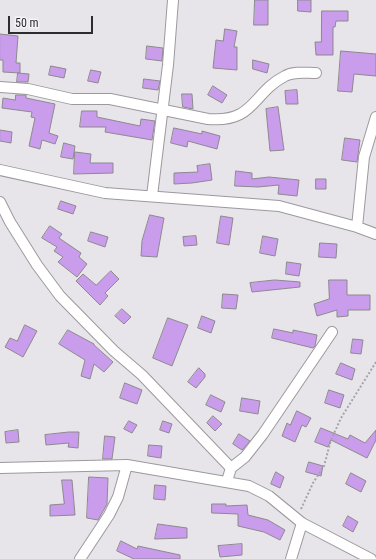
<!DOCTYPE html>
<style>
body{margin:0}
#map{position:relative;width:376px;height:559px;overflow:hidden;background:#e8e5ea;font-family:"Roboto Condensed",sans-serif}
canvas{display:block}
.scale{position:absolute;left:8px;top:16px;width:85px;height:18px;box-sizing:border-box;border:2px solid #2d2c2e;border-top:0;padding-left:5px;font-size:12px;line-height:14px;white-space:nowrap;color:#2d2c2e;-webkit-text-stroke:3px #f5f2f8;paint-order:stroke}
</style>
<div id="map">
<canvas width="376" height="559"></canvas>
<div class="scale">50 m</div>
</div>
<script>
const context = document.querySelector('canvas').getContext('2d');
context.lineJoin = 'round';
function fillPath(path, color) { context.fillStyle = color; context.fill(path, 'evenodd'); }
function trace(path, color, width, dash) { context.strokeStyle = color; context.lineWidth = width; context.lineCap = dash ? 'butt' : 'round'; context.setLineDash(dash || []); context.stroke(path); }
const building = new Path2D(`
 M255,0H268V25H254Z
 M298,0H311V12L298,11Z
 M322,11H348V21H336L335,27H333V55H316L315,42H321Z
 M225,29L237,31L234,47H237V70L213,68L216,40L223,41Z
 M0,34L18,36L16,63H20V73L3,72V60H0Z
 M147,46L163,48L162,61L146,59Z
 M341,51L376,54V76L354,74L352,92L338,91Z
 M253,60L269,64L267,73L253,69Z
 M51,66L66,69L64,78L49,75Z
 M91,70L101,72L98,83L88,81Z
 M18,73L29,74L28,82H17Z
 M144,79L160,81L158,90L143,88Z
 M213,86L227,95L222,103L208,95Z
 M297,90L298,104H286L285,91Z
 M182,94H192L193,109L183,107Z
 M16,95H26V98L55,104L49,133L58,136L55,144L42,140L40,149L29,146L35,118L31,117L32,112L2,108L3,98L15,100Z
 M278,107L284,150L270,151L266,109Z
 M82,111H97V117L140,126L141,119L155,121L152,140L105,132L106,127H80Z
 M174,128L202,134V131L220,136L217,149L188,141L187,147L171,143Z
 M0,130L12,132L11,143L0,141Z
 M345,138L360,140L357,162L342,160Z
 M64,143L75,146L73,159L61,157Z
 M75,152L91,154L90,163H113V173L74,174Z
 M210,164L212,180L192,183L174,184V173L198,172L197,166Z
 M236,171L252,173V179L269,177L299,180L297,196L278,194L279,185L258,187L235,186Z
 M316,179H326V189H316Z
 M61,201L76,206L73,214L58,209Z
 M150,215L164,218L157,257L141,256L142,241Z
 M221,216L233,218L229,245L217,243Z
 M50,226L62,234L59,238L81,253L79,257L87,264L77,277L58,262L63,257L54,251L57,247L42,238Z
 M91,232L108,237L105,247L88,241Z
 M196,236L197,245L184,246L183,237Z
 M263,236L278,239L275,256L260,253Z
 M320,243L337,244L336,258L319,257Z
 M287,262L301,264L299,276L286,274Z
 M111,271L119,279L105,293L108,296L100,305L76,281L83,274L96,285Z
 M275,280L300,282V287L252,292L250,283Z
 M329,280H347V295H370V310H348V316L337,317V310L317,316L314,304L329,299Z
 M223,294L238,295L236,309L222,308Z
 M122,309L131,317L124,324L115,316Z
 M202,316L215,321L211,333L198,328Z
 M168,318L188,325L172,366L153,358Z
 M25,325L37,331L23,357L5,347L10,338L17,341Z
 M274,329L293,333V330L317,335L315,346L313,348L272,338Z
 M68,330L94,344V345L113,362L104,372L94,364L90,379L81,376L85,360L59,344Z
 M353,339L363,340L361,354L351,353Z
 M341,363L355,369L352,380L336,374Z
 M199,368L205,374V377L196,388L188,382Z
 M125,383L142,390L137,404L120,398Z
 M329,390L344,395L340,408L325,403Z
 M211,395L225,402L221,412L206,405Z
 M242,398L260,401L258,414L240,411Z
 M297,411L311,418L306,427L302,425L295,442L282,436L287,423L290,425Z
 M213,416L222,424L215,431L207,423Z
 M129,421L137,425L132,433L124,429Z
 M163,421L172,424L169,433L160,430Z
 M321,428L348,439L350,435L365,443L376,430V440L367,458L331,440L328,447L315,442Z
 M18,430L19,442L6,443L5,432Z
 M69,432H79L78,448L68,447L69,443L46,445L45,435Z
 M239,434L250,441L242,450L233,444Z
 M105,436L115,437L112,459H103Z
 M149,445L162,446L161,458L148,456Z
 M309,462L323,466L321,476L306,472Z
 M276,472L284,477L280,488L271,484Z
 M351,473L366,481L361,492L346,484Z
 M89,477L108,478L107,504L98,520L87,518Z
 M62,480H72L75,515L50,516V505L64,504Z
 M155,485L166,486L165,500L154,499Z
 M212,504H226V506L247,505L248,515L268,520L285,530L280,540L264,532L238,526V514L212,513Z
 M348,516L358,522L353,532L343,526Z
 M158,524L187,528V538L155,539Z
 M121,541L137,549L138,546L180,555V559H134L117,551Z
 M242,544V555L220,557L218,546Z`);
const path = new Path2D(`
 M301,509L313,483L324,466L331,440L341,418L376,362`);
const street = new Path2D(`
 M0,87L28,89L72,99H110L208,119C255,123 252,93 285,76C294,71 306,73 316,73
 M0,170L105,193L279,206L357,227L376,234
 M152,196L168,65L173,0
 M0,202L10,222L37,265L60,296L114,351L142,375L231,468L227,481
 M357,227L364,157L376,117
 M0,468L127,465L249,486L269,496L302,523L371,559
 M231,468L245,457L263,434L332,332
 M80,559L109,515L118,497L127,465
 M291,559L302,523`);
fillPath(building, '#c99cec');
trace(building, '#8c898e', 1);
trace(street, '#9c999e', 12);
trace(path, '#a6a4a8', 2, [2, 2]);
trace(street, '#fff', 10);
</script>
